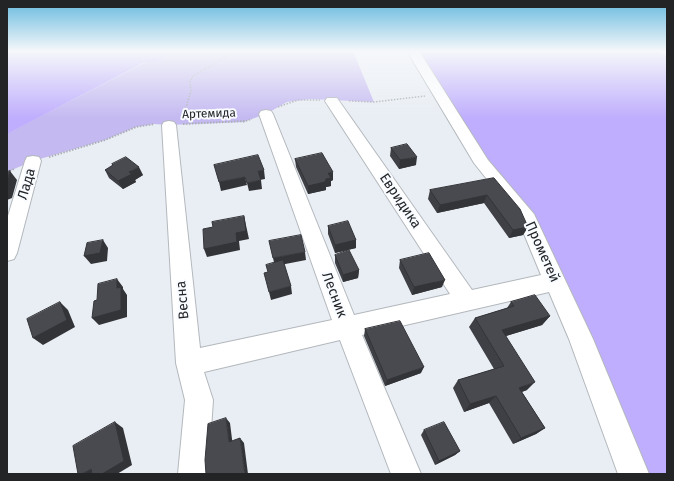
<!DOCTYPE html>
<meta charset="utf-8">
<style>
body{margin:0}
#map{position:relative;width:674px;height:481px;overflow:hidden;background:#e9eef4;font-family:"Fira Sans",sans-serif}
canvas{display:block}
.frame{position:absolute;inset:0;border:8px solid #222426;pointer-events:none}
</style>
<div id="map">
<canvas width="674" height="481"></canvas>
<div class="frame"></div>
</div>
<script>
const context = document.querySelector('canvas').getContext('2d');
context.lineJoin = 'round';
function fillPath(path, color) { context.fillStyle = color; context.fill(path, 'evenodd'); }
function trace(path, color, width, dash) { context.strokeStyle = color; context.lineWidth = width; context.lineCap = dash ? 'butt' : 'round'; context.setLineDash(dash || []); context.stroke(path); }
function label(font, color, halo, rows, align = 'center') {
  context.font = font + ' "Fira Sans",sans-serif'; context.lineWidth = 4; context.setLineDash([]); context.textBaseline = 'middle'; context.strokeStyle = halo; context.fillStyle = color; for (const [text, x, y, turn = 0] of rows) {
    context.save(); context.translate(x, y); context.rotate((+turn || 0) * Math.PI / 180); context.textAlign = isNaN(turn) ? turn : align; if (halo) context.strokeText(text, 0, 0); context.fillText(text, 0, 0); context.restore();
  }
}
const green = new Path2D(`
 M176,51H353L374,102L310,99L287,102L266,114L243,122L169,125L154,124L136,127L105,140L33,161L7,172L8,133L146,62H157Z`);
const forest = new Path2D(`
 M7,51H176L157,62H145L7,134Z
 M414,51H657L667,56V474H635L525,214L482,163Z`);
const pathFar1 = new Path2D(`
 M349,101L374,102L425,96
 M278,107L298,100H320
 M182,120L191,91L190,82L193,76L235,51
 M243,122L252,119`);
const path = new Path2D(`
 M183,124L246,121
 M49,157L105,140L136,127L154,124
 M7,172L14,169`);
const minor = new Path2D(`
 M407,51H419L488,160L534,214L593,339L649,474H618L569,339L549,292L362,335L421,474H391L340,340L204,372L213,400L208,474H178L185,400L176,363L162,125L164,122L169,121L174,122L176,125L200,348L332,320L259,114L261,111L266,110L271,111L273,114L354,315L450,294L325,101L327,98H337L472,290L541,275L517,217L474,163Z
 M33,156L39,157L41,161L17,253L14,259L7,261V219L25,161L27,157Z`);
const wall = new Path2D(`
 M391,148L416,165L399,169L390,156Z
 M295,159L333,180L331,181V186L326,187V190L308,194L296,167Z
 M112,164L143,175L135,180L136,182L123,189L109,178L105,170L113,166Z
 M494,178L528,227L523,235L509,238L484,203L437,213L428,199L430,190Z
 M328,226L356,240V248L335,253L328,234Z
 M335,255L359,270L358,278L343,282L335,263Z
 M400,260L442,287L412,295L399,268Z
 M511,302L550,316L542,325L506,336L527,390L522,392L545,428L536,434L513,444L489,403L464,412L453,388L458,380L494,369L469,327L475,318L507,308Z
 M365,329L421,373L385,386L364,336Z
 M424,430L460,451L455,455L435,465L421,435Z`);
const shadedWall = new Path2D(`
 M417,157L416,165L399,169L400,160Z
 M139,167L143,175L135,180L136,182L123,189L118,181L129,172Z
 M264,170L265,179L259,180L258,171Z
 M10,171L17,180L12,198L7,200V181Z
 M333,172V180L331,181V186L326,187V190L308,194V186L326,179L328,173Z
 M245,177L247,185L221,191L219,182Z
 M261,180L262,189L249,191L247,183Z
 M487,195L484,203L437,213L440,205Z
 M244,216L249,239L239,241L240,250L207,257L204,249L236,233Z
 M528,227L523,235L509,238L513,230Z
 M103,240L108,248L107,261L91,264L84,256Z
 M356,240V248L335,253V245Z
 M305,252L306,260L275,266L273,258Z
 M359,270L358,278L343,282V275Z
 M117,279L123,287V289L127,295V317L99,325L92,318Z
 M445,280L442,287L412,295L414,287Z
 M291,286L292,294L271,300L269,292Z
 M60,302L68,310L75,327L43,345L33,338Z
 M550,316L542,325L496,339L502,330Z
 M424,367L421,373L385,386L387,380Z
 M535,382L527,390L512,395L519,388Z
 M496,396L489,403L464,412L470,404Z
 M226,418L230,423L233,447L229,442Z
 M115,422L123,428L132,465L117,474H102Z
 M545,428L536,434L513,444L521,438Z
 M240,438L244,443L248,474H245Z
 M460,451L455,455L435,465L439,461Z
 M91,469L98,474H82Z`);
const building = new Path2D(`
 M407,144L417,157L400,160L391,148Z
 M322,153L333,172L328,173L331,178L326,179L325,182L308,186L295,159Z
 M258,155L264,170L258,171L261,180L247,183L245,177L219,182L214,165Z
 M126,157L139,167L129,172L132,174L118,181L105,170L113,165L112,164Z
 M10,171L7,181V172Z
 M494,178L520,209L528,227L513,230L487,195L440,205L430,190Z
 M244,216L246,231L236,233L237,242L204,249L203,229L213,227L212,222Z
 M348,221L356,240L335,245L328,226Z
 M301,235L305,252L273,258L269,241Z
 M103,240L100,253L84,256L87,243Z
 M349,250L359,270L343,275L335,255Z
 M429,253L445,280L414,287L400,260Z
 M283,260L291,286L269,292L264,273L268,272L266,265Z
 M117,279V288L121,287V310L92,318L94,301L97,300L98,284Z
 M535,295L550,316L502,330L535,382L519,388L545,428L521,438L496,396L470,404L458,380L504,366L475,318L514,306L511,302Z
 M60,302L67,320L33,338L27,319Z
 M400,321L424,367L387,380L365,329Z
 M226,418L229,442L240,438L245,474H206L205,460L208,424Z
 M115,422L124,461L102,474H92L91,469L82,474H78L73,446Z
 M444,422L460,451L439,461L424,430Z`);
const farStreetnames = [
 ["Артемида",209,114,-2]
];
const streetNames = [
 ["Лада",27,184,-74],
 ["Евридика",400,201,56],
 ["Прометей",542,252,66],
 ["Лесник",334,295,69],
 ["Весна",183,300,-95]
];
fillPath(green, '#c4b9f1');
fillPath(forest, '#bfaefd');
trace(minor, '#b3b8bd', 2);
trace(pathFar1, '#acb1b5', 1.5, [1.5, 1.5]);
trace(path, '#acb1b5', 2, [1.5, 1.5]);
fillPath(minor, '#fff');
fillPath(wall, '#3f4045');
fillPath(shadedWall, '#333438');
fillPath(building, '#494a50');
trace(building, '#333438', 1);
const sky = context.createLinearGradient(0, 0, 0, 118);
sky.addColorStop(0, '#64b9de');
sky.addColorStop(0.43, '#f5f7fa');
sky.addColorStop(1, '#f5f7fa00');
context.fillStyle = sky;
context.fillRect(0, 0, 674, 118);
label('12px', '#222426', '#f8fbff', farStreetnames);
label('14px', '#222426', '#f8fbff', streetNames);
</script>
